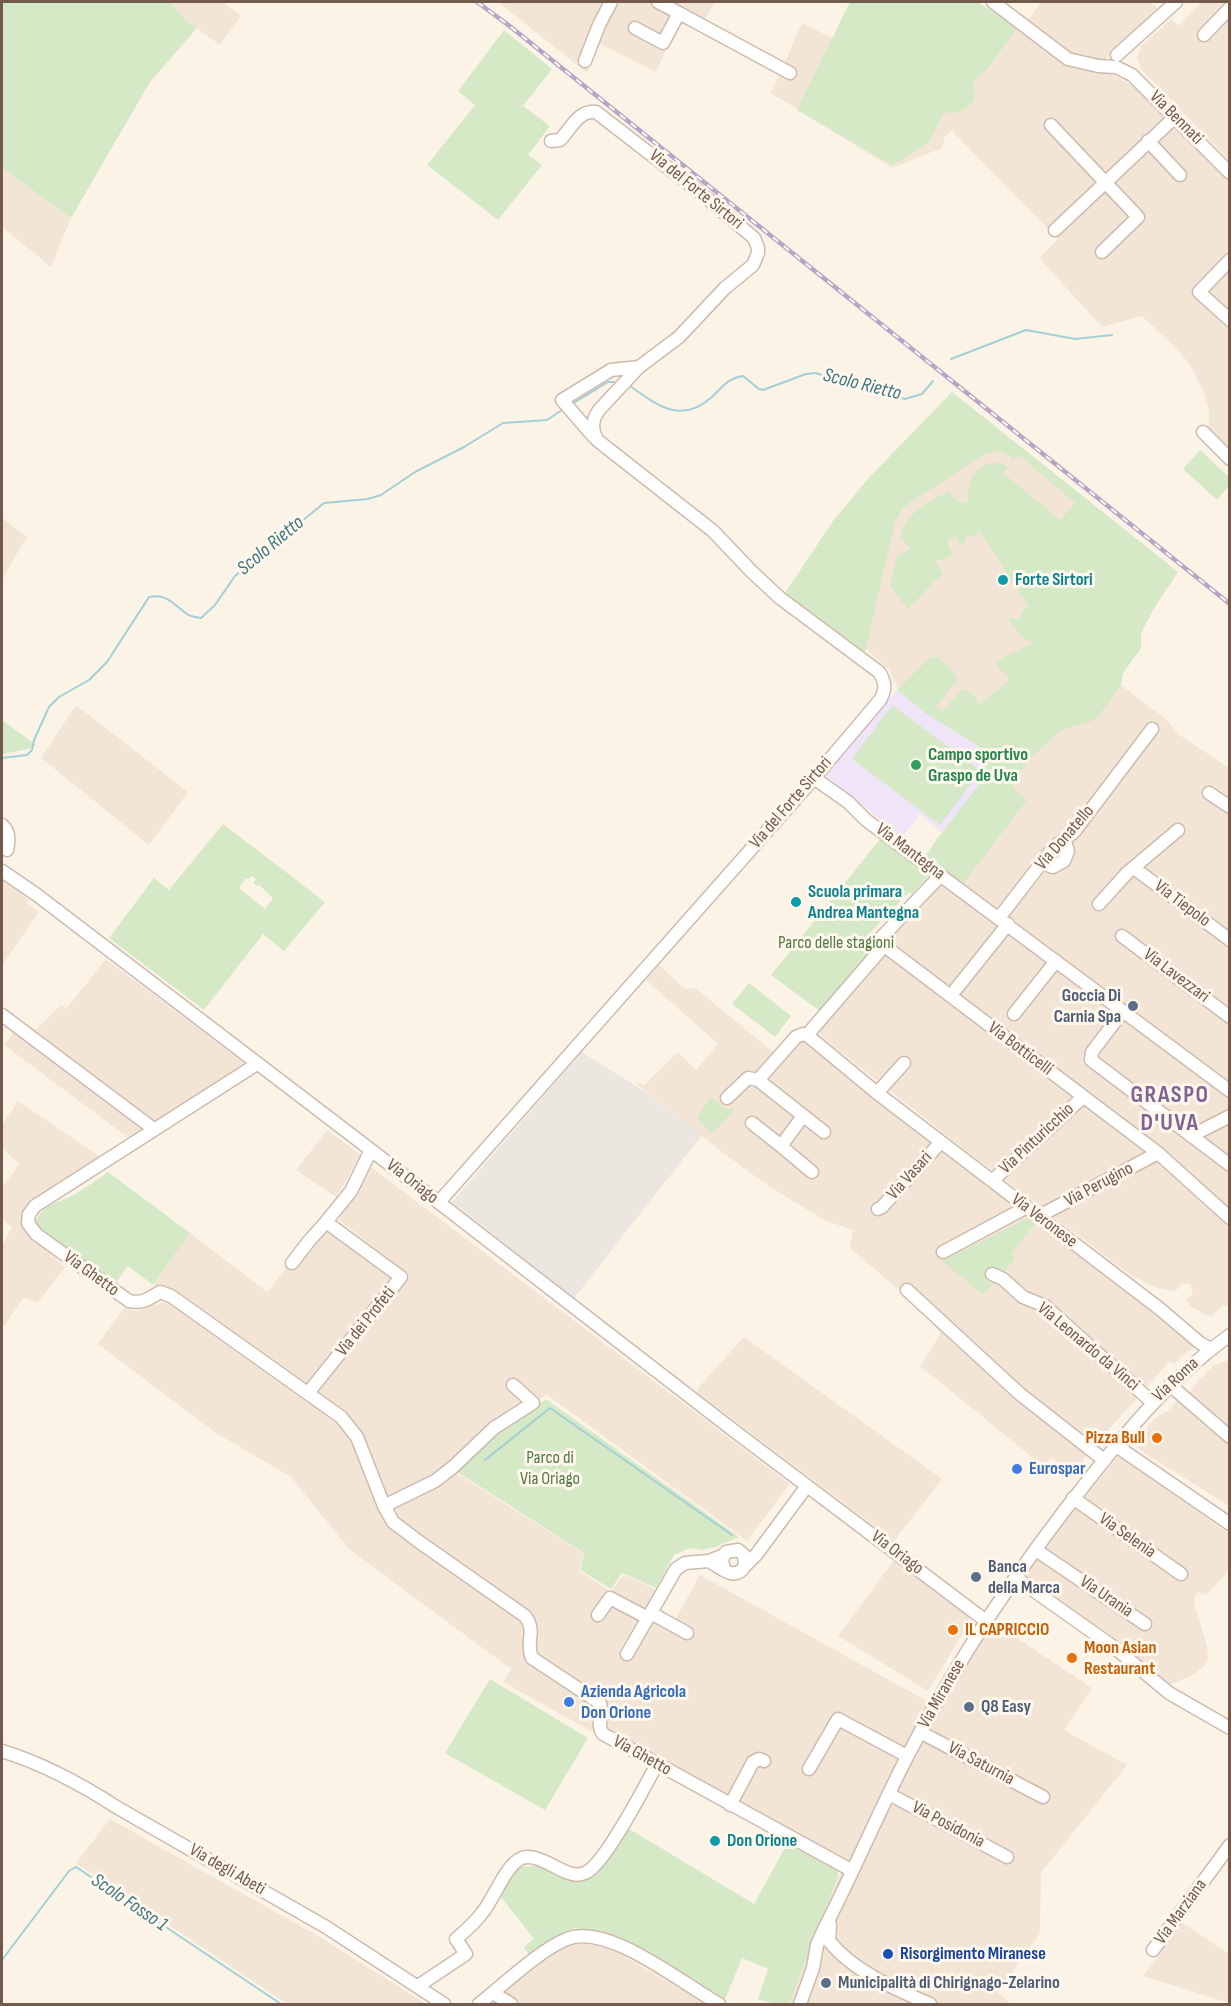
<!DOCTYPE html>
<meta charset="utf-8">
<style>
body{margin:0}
#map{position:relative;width:1231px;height:2006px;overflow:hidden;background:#fcf3e7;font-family:"Sofia Sans Condensed",sans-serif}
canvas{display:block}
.frame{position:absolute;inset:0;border:3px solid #745a4c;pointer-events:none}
</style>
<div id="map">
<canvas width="1231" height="2006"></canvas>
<div class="frame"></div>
</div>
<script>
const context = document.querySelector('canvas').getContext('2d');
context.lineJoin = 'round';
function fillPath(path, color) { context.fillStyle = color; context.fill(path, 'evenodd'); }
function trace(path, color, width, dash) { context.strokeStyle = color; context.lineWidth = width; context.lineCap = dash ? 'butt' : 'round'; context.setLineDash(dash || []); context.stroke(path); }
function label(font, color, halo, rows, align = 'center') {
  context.font = font + ' "Sofia Sans Condensed",sans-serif'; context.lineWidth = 6; context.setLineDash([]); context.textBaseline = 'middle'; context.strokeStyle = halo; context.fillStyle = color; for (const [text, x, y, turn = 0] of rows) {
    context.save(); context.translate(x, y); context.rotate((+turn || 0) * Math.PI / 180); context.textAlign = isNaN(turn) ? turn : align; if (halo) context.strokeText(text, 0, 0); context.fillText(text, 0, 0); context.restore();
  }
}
const residential = new Path2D(`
 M170,2H223L241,16L220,45L187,21Z
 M498,2H715L699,29L678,22L656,72L598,43L587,73Z
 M999,2L1028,21L1041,2H1149L1162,11L1106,58L1105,70L1140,90L1164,115L1165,120L1174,129L1179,128L1229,179V450L1209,430V410L1204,392L1190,365L1178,350L1142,316L1102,327L1039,258L1058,239L952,131L945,136L942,148L892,168L771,93L802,23L836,40L980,32Z
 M1201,2H1229V160L1142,70L1137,58L1141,46L1171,19L1179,26Z
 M2,168L71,218L51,267L2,227Z
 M952,392L1178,572L1154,608L1141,633V648L1123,673L1121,685L1167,720L1178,734L1229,768L1230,1305L1222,1306L1212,1316H1207L1189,1305L1186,1299L1191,1296L1193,1291L1189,1284H1181L1176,1291L1154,1287L1129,1274L960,1146L828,1042L811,1024L948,872L962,883L1015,790L1007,771L982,748L928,715L897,690V685L889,670L864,647L833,521L867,480Z
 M2,518L27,537L2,579Z
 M76,705L188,792L149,845L41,758Z
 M2,879L29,900L27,903L39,912L2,965Z
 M106,959L246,1064L131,1140L4,1045L19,1026L32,1034L61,1005L66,1009Z
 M659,965L685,989L695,988L783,1060L801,1037L1165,1320L1194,1347L1174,1364L1171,1361L1169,1362L1088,1453L1074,1474L1051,1457L1043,1466L920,1366L941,1333L913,1302L850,1248L853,1230L824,1220L767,1185L722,1152L633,1081L644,1085L678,1052L696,1070L718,1044L646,980Z
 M18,1101L102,1158L60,1184L24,1224L29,1235L65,1267L38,1302L23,1298L4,1326L2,1325V1246L12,1227L2,1219V1188L19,1164L2,1148V1125Z
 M327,1130L361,1155L336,1197L296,1170Z
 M371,1167L790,1484L747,1541L546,1394L538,1402L510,1389L524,1404L486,1427L435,1477L394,1498L385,1496L345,1413L315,1391L409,1274L339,1220Z
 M322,1222L392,1277L305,1384L194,1309L182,1296L168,1292L153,1285L190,1233L267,1292Z
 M167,1301L337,1419L352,1438L367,1479L387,1521L524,1621L529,1630L525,1652L599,1706L596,1734L503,1682L511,1669L349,1549L291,1477L216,1433L98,1344L124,1308L136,1311Z
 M744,1337L942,1479L894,1541L698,1393L697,1389Z
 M1229,1360V1506L1140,1450L1134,1441L1154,1419L1169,1410L1178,1398L1181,1400L1191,1391L1193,1386L1214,1365Z
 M1120,1454L1229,1534V1567L1226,1574L1206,1595L1197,1592L1194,1600L1196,1610L1207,1645L1208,1660L1203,1667L1193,1675L1166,1686L1021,1579L1080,1503Z
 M453,1471L583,1553L579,1571L611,1592L623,1575L656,1589L619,1651L631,1658L655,1619L674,1622L700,1575L929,1702L942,1703L993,1622L1092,1688L1064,1730L1127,1765L1041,1873L1040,1933L998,1993L1012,2004H788L843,1866L606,1729V1708L534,1656L535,1627L401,1524L390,1511Z
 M894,1560L970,1614L969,1623L928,1691L838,1636Z
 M110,1819L320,1937L426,2004H287L76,1863Z
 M1183,1923L1229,1954V2003L1143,1976Z
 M586,1941L610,1947L642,1967L709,2004H481L557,1950Z`);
const industrial = new Path2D(`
 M582,1052L647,1093L702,1135L574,1298L452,1202Z`);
const education = new Path2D(`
 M897,690L945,726L982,748L992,760L989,771L943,833L920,814L902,837L824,774L825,769Z`);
const green = new Path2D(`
 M2,2H170L187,21L197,28L150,82L71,218L2,168Z
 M850,2H978L1017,28L989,67L973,82C981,102 963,117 944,112L928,144L892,165L797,110Z
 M504,30L552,69L523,106L550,126L528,155L542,165L498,220L427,165L475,105L458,91Z
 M952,392L1178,572L1154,608L1141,633V648L1123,673L1121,686L1095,720L1062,730L1029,759L1024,769L1007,771L1015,790L1027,800L963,884L926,856L937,839L978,786L976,782L989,759L977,745L928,715L897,690L929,658L937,656L955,674L957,681L936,706L942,711L963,689L969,691L980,704L1009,681L1006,674L998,669L996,662L1033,642C1021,640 1016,630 1009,620L1013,618L1016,620L1021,616V612L1029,607L980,532L973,537L970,535L964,539L965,543L961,545L955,536L947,540L949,548L954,554L943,560L934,559L943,575L937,579L908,609L890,586L897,556L910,549L901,536C906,512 927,504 947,492L961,503L967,502C969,495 968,489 970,483C975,467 994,457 1008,467L1003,473L1060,520L1075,503L1019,455L1013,460C1004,450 994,449 982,456L909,503L903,508L895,522L865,652L861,653L786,600L785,593L833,521L867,480Z
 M1200,450L1229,477V486L1217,500L1183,469Z
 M892,705L981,771L940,825L852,759Z
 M2,720L36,745L29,749L2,754Z
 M223,824L325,902L284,951L263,934L204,1010L109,938L154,878L169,890ZM251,876L256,879L253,883L257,886L259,885L273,898L265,909L239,888L246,878L248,879Z
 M884,834L930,874L912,894L909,892L867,936L877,944L820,1011L771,975Z
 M749,983L791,1016L775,1037L732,1004Z
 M711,1097L727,1109H735L712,1134L697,1118Z
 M108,1172L190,1233L153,1285L128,1266L113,1287L39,1234L35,1224C42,1203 58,1204 75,1194C86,1188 97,1179 108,1172Z
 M1028,1218L1035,1224L1011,1254L1015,1258L1002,1274L994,1269L987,1270L985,1279L988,1282H995L983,1295L942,1261Z
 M546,1399L739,1537L715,1547L702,1550L690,1548L674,1555L656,1588L622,1573L611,1589L580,1570L584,1553L454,1470L468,1455Z
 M490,1679L588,1738L545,1810L445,1753Z
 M621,1824L754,1904L787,1844L835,1868L838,1871V1877L789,2004H774L758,1999L768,1969L742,1958L724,2002L659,1959L606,1934L575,1928L559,1937L531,1958L524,1947L534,1939L498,1893L517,1867L535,1866L539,1863L581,1877Z`);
const stream = new Path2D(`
 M951,359L1026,330L1075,339L1112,335
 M630,386C658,406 682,425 713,396C723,386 729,378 743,376L759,389L763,390L806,374L816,373L853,386L905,399L922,394L933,381
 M572,404L608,382H614
 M2,758L27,755L32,750L34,740L49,707L59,697L89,680L107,662L149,597C167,593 174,605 187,614C191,617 196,617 201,618L215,605L235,576L324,503L368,499L381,495L415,472L464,447L503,423L547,420L565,408
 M485,1460L550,1408L732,1535
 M2,1960L69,1871L76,1867L281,2004`);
const minor = new Path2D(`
 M993,2L1068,59L1098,66L1116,67
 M679,13L790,73
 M635,28L663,43L679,13L658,2
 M1204,35L1230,8
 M1117,55L1176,2
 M585,61L599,25L611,2
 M1118,68L1132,75L1230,173
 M1051,125L1138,217L1102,252
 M1148,141L1180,175
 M1055,230L1175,117
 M1230,260L1199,292L1230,320
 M1203,432L1230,459
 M594,437L562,400L611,370L639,367
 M814,778L848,802L866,820L1230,1091
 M1209,793L1230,807
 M2,825C10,832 9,840 7,850
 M1042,863L1053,867L1064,861L1068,851L1064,839
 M1134,868L1230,940
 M2,871L37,895L371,1150L733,1430L986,1621
 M941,875L878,941L1158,1153L1230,1218
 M1099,904L1127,873L1178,830
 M999,918L1053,848L1074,832L1152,729
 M1122,936L1230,1017
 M956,989L1008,924
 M1123,1011L1092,1052L1091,1060L1230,1165
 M1014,1014L1056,961
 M2,1015L151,1127L152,1131
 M807,1035L877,1093L1160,1309L1200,1343L1211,1349
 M807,1035L803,1034L796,1037L758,1080L824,1132
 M807,1035L884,946
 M257,1064L35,1206L29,1214L28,1223L36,1234L129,1301C142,1304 149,1299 160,1292L171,1296L341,1417L357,1437L384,1506L393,1522L418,1541L525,1616C537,1631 525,1642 532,1658L600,1703C603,1713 596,1725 603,1734L851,1870
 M877,1093L904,1063
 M727,1098L748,1078L758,1080
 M752,1123L781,1146L803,1116
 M1191,1136L1230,1116
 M781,1146L812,1172
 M992,1181L1083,1097
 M439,1202L814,778L880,700C886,690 886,682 879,672L780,598L752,572L713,531L597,440C591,429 592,420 599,410L639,367L679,337L725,288L753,265L758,253V248L754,238L702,194L596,112C578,110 571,129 560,140L551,141
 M878,1209L882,1207L941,1142
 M1040,1217L1043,1214L1158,1153
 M943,1252L1027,1207
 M292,1263L309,1241L326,1222
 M992,1274L1003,1279L1023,1297L1045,1306L1152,1402
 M907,1290L1020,1394L1104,1460
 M1170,1385L1230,1437
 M308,1393L401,1277L326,1222L351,1191L371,1150
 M1115,1445L1230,1524
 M1073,1498L1181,1574
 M384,1506L435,1481L453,1467L494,1428L533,1403L513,1385
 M1036,1550L1145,1624
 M709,1561C721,1568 735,1582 745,1566L744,1555L738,1550L726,1552L722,1559L724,1570
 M745,1566L756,1555L807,1486
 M1016,1578L1115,1648L1169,1693L1230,1728
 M651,1613L687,1633
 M598,1615L610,1598L648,1618
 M627,1654L676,1569L685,1563L709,1561L724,1555
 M920,1732L1043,1797
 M2,1751C44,1764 81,1784 118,1808L326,1927L444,2004
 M809,1769L838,1719L907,1756
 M889,1794L1007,1857
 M730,1805L753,1762L759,1759L764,1761
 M830,1925L829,1941C853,1971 895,1989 930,2004
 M1153,1950L1230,1845
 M418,1986L466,1954L456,1939C465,1931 475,1923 482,1913C494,1899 506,1864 522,1858C536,1853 556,1869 569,1873C576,1876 581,1875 587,1872C607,1860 644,1788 657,1764
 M493,1993L511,2004
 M479,2004C502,1986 541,1949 567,1939C608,1922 684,1985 719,2004
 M800,2004L813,1968L817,1945L825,1927C854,1871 879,1811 908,1755C959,1657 1021,1564 1090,1478C1132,1425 1174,1375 1230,1335`);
const rail = new Path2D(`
 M477,2L507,24L1230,604`);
const markers = [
 [1003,580,6,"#0f9aa8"],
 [916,765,6,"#2e9e5b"],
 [796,902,6,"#0f9aa8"],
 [1133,1006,6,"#5c6f8a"],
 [1157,1438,6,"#e8710a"],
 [1017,1469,6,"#3f7fe0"],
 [976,1577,6,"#5c6f8a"],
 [953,1630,6,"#e8710a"],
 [1072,1658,6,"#e8710a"],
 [569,1702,6,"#3f7fe0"],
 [969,1707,6,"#5c6f8a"],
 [715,1841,6,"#0f9aa8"],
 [888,1954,6,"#1a4fb4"],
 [826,1983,6,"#5c6f8a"]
];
const streetNames = [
 ["Via Bennati",1176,118,45],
 ["Via del Forte Sirtori",696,190,39],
 ["Via del Forte Sirtori",791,803,-49],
 ["Via Donatello",1065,838,-49],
 ["Via Mantegna",910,852,37],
 ["Via Tiepolo",1182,904,37],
 ["Via Lavezzari",1176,976,37],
 ["Via Botticelli",1020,1049,37],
 ["Via Pinturicchio",1037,1139,-43],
 ["Via Vasari",910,1176,-48],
 ["Via Oriago",412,1182,38],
 ["Via Perugino",1099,1185,-28],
 ["Via Veronese",1044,1221,37],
 ["Via Ghetto",91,1274,36],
 ["Via dei Profeti",366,1322,-51],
 ["Via Leonardo da Vinci",1088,1347,40],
 ["Via Roma",1176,1380,-43],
 ["Via Selenia",1127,1536,35],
 ["Via Oriago",897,1553,37],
 ["Via Urania",1106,1597,34],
 ["Via Miranese",942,1694,-60],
 ["Via Ghetto",642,1756,29],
 ["Via Saturnia",981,1764,28],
 ["Via Posidonia",948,1825,28],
 ["Via degli Abeti",227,1870,30],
 ["Via Marziana",1181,1912,-54]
];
const cultureNames = [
 ["Forte Sirtori",1015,580],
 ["Scuola primara",808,892],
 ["Andrea Mantegna",808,913],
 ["Don Orione",727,1841]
];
const leisureNames = [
 ["Campo sportivo",928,755],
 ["Graspo de Uva",928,776]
];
const parkNames = [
 ["Parco delle stagioni",836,943],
 ["Parco di",550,1458],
 ["Via Oriago",550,1479]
];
const serviceNames = [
 ["Goccia Di",1121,996,"right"],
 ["Carnia Spa",1121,1017,"right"],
 ["Banca",988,1567],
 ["della Marca",988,1588],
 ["Q8 Easy",981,1707],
 ["Municipalità di Chirignago-Zelarino",838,1983]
];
const foodNames = [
 ["Pizza Bull",1145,1438,"right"],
 ["IL CAPRICCIO",965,1630],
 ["Moon Asian",1084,1648],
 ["Restaurant",1084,1669]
];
const shopNames = [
 ["Eurospar",1029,1469],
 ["Azienda Agricola",581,1692],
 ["Don Orione",581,1713]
];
const transitNames = [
 ["Risorgimento Miranese",900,1954]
];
const waterNames = [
 ["Scolo Rietto",862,385,14],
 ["Scolo Rietto",271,546,-40],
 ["Scolo Fosso 1",129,1903,34]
];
const districtNames = [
 ["GRASPO",1170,1096],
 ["D'UVA",1170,1124]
];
fillPath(residential, '#f3e5d6');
fillPath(industrial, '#ece6e1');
fillPath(education, '#f0e4f8');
fillPath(green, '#d5e9c6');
trace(stream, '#a3cfd6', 2);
trace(minor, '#cdbbae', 15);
trace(minor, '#fff', 12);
trace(rail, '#b6a5c5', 4.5);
trace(rail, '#fef7ed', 2, [7]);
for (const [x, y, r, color] of markers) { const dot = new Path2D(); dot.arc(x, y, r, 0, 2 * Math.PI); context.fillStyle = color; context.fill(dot); trace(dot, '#fef7ed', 2); }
label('18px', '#745a4c', '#fef7ed', streetNames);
label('bold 18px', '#0d838f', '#fef7ed', cultureNames, 'left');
label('bold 18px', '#27864d', '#fef7ed', leisureNames, 'left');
label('18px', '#557944', '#fef7ed', parkNames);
label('bold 18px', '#4e5e75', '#fef7ed', serviceNames, 'left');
label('bold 18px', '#c56008', '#fef7ed', foodNames, 'left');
label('bold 18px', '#366cbe', '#fef7ed', shopNames, 'left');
label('bold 18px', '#164399', '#fef7ed', transitNames, 'left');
label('italic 20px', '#437780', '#fef7ed', waterNames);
context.letterSpacing = '1.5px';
label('bold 24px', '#806491', '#fef7ed', districtNames);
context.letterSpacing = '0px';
</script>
